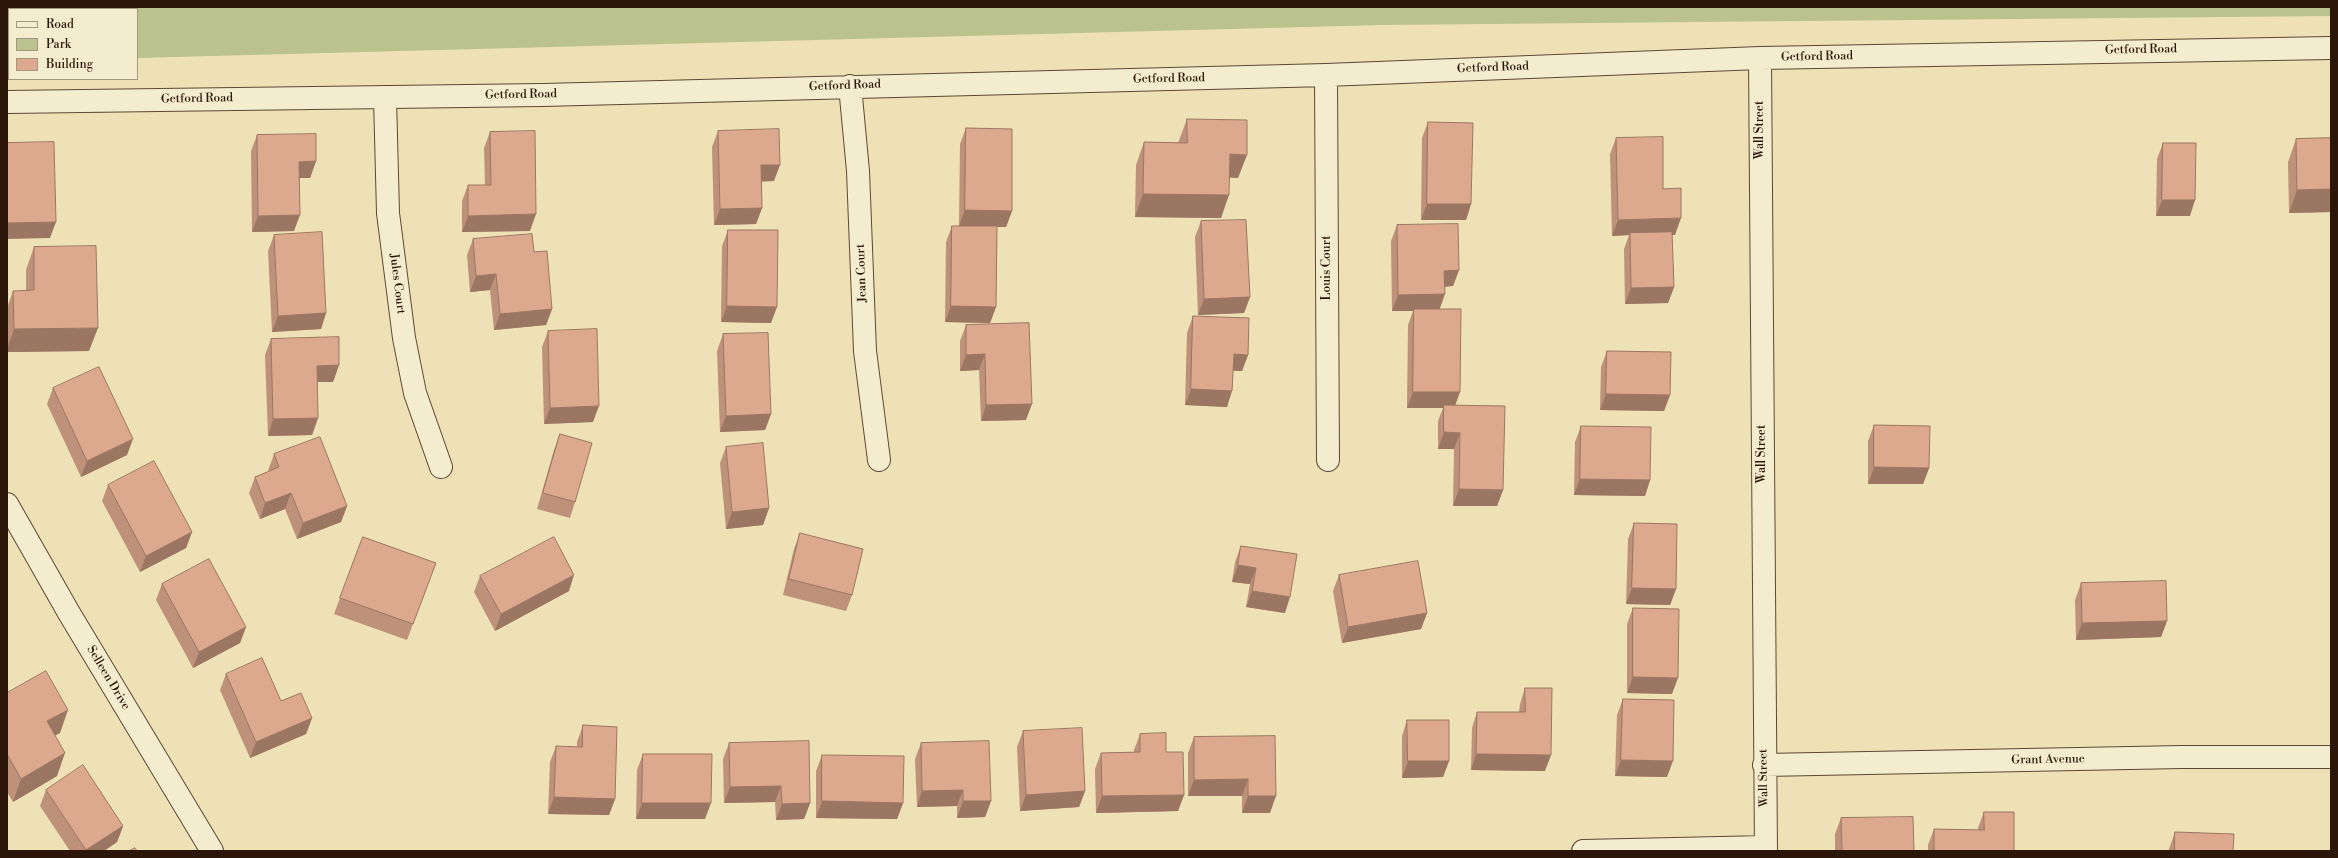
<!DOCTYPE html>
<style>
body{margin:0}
#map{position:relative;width:2338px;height:858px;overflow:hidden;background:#eee1b5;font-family:"Libre Bodoni",serif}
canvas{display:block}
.frame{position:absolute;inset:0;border:8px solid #2c1509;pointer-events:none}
.legend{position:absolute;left:8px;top:8px;width:130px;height:72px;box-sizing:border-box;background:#f4eccf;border:1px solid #a49680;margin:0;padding:5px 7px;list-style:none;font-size:12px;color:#2c1509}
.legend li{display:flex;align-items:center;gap:8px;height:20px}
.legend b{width:20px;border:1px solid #a49680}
</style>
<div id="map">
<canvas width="2338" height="858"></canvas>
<div class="frame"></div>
<ul class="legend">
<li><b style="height:5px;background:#f4eccf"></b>Road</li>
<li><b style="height:11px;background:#bac28d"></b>Park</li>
<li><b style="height:11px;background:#dda98e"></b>Building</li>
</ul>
</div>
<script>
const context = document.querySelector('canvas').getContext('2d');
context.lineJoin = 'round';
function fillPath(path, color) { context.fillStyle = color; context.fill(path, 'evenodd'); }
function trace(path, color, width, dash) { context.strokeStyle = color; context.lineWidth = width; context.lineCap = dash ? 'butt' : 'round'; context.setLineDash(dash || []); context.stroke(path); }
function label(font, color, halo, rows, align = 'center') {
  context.font = font + ' "Libre Bodoni",serif'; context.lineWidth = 3.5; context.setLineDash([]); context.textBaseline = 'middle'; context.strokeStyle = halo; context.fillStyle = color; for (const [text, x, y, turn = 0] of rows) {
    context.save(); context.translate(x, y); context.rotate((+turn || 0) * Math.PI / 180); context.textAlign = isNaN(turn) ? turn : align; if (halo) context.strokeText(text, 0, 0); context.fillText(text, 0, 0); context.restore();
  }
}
const green = new Path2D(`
 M7,7H2331V16L1381,25L137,58V9H9V62H7Z`);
const minor = new Path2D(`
 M1760,58L1766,851
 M1326,75L1328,460
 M850,86L858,171L865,351L879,460
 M385,97L388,213L404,338L415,393L441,467
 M7,102L543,95L1326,75L1760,58L2331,48
 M7,504L69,613L212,851
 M1764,765L2182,757H2331
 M1583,851L1766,847`);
const wall = new Path2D(`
 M1187,119L1238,178L1230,177L1221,218L1135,217L1136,165L1144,142L1178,143Z
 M1428,122L1471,204L1466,220H1421L1422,138Z
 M966,128L1012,211L1006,227H997L996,307L990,323L945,322L946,242L952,226H959L960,144Z
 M718,131L774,181H762V208L756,224L714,225L712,147Z
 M490,132L530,231L462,232V201L468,185H485L484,148Z
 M257,135L316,161L310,178H299L294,231L252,232L251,151Z
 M1616,138L1663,189L1675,235H1672L1674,287L1668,303L1625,304L1624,249L1629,235L1612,236L1610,154Z
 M2331,138V212L2289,213L2288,162L2296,139Z
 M2163,143L2190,216H2156L2157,159Z
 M1201,221L1250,297L1244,313L1198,315L1195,237Z
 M1397,225L1459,270L1453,286L1444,287L1439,309L1455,405L1503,490L1497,506H1453L1454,449H1438V421L1443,408H1407L1408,325L1413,311H1392L1391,241Z
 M728,230L771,323L721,322L722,246Z
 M274,235L326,313L321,329L272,332L268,251Z
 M473,239L534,252L552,309L546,325L494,330L490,290L470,292L467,255Z
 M34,247L89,351L7,352V308L13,291H26V270Z
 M1193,316L1248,355L1242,371H1233L1227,407L1185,405L1187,333Z
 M1029,323L1026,420L981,421L979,370L960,371V341L966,325Z
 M548,331L593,422L544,424L542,347Z
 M723,334L771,414L765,430L720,432L717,351Z
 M271,339L339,365L333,382H317L318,418L312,435L268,436L265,355Z
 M1607,351L1670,395L1664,411L1600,410L1601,367Z
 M53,388L127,455L81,477L47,404Z
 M1874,425L1929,468L1923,484H1868V441Z
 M1581,426L1650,480L1645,496L1574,495L1575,442Z
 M560,434L575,502L570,518L537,509L554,450Z
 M726,447L769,508L763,525L726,529L720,463Z
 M274,454L347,506L341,522L297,539L285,509L260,519L249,493L255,477L268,472V471Z
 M108,485L192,532L186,548L140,572L102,501Z
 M1634,523L1676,589L1670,605L1626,604L1628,539Z
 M800,533L852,595L846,611L783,595L794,549Z
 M363,537L436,563L407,640L334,614Z
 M1241,546L1285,613L1246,607L1250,584L1232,582L1235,562Z
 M1339,575L1427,613L1421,629L1342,643L1333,591Z
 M480,576L569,591L495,631L474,592Z
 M2081,583L2167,621L2161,637L2076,640L2075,600Z
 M162,584L246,627L240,643L193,668L156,600Z
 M1633,608L1672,694L1627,693V624Z
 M226,674L281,701L312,718L306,734L250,758L220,690Z
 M1525,688L1545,771L1471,770L1472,728L1477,712H1519L1520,704Z
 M7,693L60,733L55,735L57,776L13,802L7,792Z
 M1623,699L1667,777L1615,776L1617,715Z
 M1407,720L1449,761L1443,777L1402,778V736Z
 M583,725L615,799L609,815L548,814L550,762L556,746L577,747V742Z
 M1023,731L1085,791L1079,807L1020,811L1017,747Z
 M1140,734L1166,752L1184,795L1178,811L1096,813L1095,769L1101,753L1134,752V750Z
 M1275,736L1270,813H1242V796H1188V753L1194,737Z
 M729,743L810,803L804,819L776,820L775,802L724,803L723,759Z
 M921,743L991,801L985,817L957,818V806L917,807L915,759Z
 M643,754L705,819H636L637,770Z
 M822,755L903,803L897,819L816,818V771Z
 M46,790L123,826L117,842L104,851H70L40,806Z
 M1984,812L2014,851H1928V845L1934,829L1978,830V828Z
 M1841,818L1914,851H1835V834Z
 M2175,832L2233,851H2169V849Z`);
const shadedWall = new Path2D(`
 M1230,154L1247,155L1238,178L1222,177Z
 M316,161L310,178H293L299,162Z
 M761,165H780L774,181L755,182Z
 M2331,189V212L2289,213L2297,190Z
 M1143,194L1229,195L1221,218L1135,217Z
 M2162,200H2195L2190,216H2156Z
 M1427,204H1471L1466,220H1421Z
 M762,208L756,224L714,225L720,209Z
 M965,210L1012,211L1006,227L959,226Z
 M536,214L530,231L462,232L468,216Z
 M300,215L294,231L252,232L258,216Z
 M1681,218L1675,235H1630V233L1629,235L1612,236L1618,220Z
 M56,222L50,238L7,239V223Z
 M1459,270L1453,286L1438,287L1444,271Z
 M496,274L490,290L470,292L476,276Z
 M1674,287L1668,303L1625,304L1631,288Z
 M1445,294L1439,311L1414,309L1413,311H1392L1398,295Z
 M1250,297L1244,313L1198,315L1204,299Z
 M727,306L777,307L771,323L721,322Z
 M951,306L996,307L990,323L945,322Z
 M552,309L546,325L494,330L500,314Z
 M326,313L321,329L272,332L278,316Z
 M98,328L89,351L7,352V349L14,329Z
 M985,354L979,370L960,371L966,355Z
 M1234,354L1248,355L1242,371L1228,370Z
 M339,365L333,382H311L317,366Z
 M1191,389L1232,391L1227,407L1185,405Z
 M1413,392H1460L1454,409L1444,405L1443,408H1407Z
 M1606,394L1670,395L1664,411L1600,410Z
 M1032,404L1026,420L981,421L986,405Z
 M599,406L593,422L544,424L550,408Z
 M771,414L765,430L720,432L726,416Z
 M318,418L312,435L268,436L273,419Z
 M1444,432L1460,433L1454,449H1438Z
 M133,439L127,455L81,477L87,461Z
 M1874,467L1929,468L1923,484H1868Z
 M1580,479L1650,480L1645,496L1574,495Z
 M1459,489L1503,490L1497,506H1453Z
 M291,493L285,509L260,519L265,503Z
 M347,506L341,522L297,539L303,523Z
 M769,508L763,525L726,529L732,512Z
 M192,532L186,548L140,572L146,556Z
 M1238,565L1256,568L1250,584L1232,582Z
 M574,575L569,591L495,631L501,614Z
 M1632,588L1676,589L1670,605L1626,604Z
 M1252,591L1290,597L1285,613L1246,607Z
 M1427,613L1421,629L1342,643L1348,627Z
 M2167,621L2161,637L2076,640L2082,623Z
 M246,627L240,643L193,668L199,652Z
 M1633,677L1678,678L1672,694L1627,693Z
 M68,710L60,733L38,744L47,721Z
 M312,718L306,734L250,758L256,742Z
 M65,753L57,776L13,802L21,779Z
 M1476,754L1551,755L1545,771L1471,770Z
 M1621,760L1673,761L1667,777L1615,776Z
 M1408,761H1449L1443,777L1402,778Z
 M1248,779L1242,796H1188L1194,780Z
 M781,786L775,802L724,803L730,787Z
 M963,790L957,806L917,807L922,791Z
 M1085,791L1079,807L1020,811L1026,795Z
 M1184,795L1178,811L1096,813L1102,796Z
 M1248,796H1276L1270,813H1242Z
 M554,797L615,799L609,815L548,814Z
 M822,801L903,803L897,819L816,818Z
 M963,801H991L985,817L957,818Z
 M642,803H711L705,819H636Z
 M810,803L804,819L776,820L782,804Z
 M123,826L117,842L104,851H86V850Z`);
const building = new Path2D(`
 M1187,119L1247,120V155L1230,154L1229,195L1143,194L1144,142L1187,143Z
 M1428,122L1473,123L1471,204H1427Z
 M966,128L1012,129V211L965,210Z
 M779,129L780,165H761L762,208L720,209L718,131Z
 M535,131L536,214L468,216V185H491L490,132Z
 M316,134V161L299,162L300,215L258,216L257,135Z
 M1663,137V189L1681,188V218L1618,220L1616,138Z
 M2331,138V189L2297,190L2296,139Z
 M54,142L56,222L7,223V143Z
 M2163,143H2196L2195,200H2162Z
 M1246,220L1250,297L1204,299L1201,221Z
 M1458,224L1459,270L1444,271L1445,294L1398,295L1397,225Z
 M952,226H997L996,307L951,306Z
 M728,230H778L777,307L727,306Z
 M322,232L326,313L278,316L274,235Z
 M1672,232L1674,287L1631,288L1630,233Z
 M532,234L534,252L547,251L552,309L500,314L496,274L476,276L473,239Z
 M96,246L98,328L14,329L13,291L34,290V247Z
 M1414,309H1461L1460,392H1413Z
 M1193,316L1249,318L1248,355L1234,354L1232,391L1191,389Z
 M1029,323L1032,404L986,405L985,354L966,355V325Z
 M597,329L599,406L550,408L548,331Z
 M768,333L771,414L726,416L723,334Z
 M339,337V365L317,366L318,418L273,419L271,339Z
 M1607,351L1671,352L1670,395L1606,394Z
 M99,367L133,439L87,461L53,388Z
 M1444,405L1505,406L1503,490L1459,489L1460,433L1444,432Z
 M1874,425L1930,426L1929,468L1874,467Z
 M1581,426L1651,427L1650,480L1580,479Z
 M560,434L592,443L575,502L543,493Z
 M320,437L347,506L303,523L291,493L265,503L255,477L279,467L274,454Z
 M763,443L769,508L732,512L726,447Z
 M154,461L192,532L146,556L108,485Z
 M1634,523L1677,524L1676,589L1632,588Z
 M800,533L863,549L852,595L789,579Z
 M363,537L436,563L413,624L340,598Z
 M554,537L574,575L501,614L480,576Z
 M1241,546L1297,554L1290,597L1252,591L1256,568L1238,565Z
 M209,559L246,627L199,652L162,584Z
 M1418,561L1427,613L1348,627L1339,575Z
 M2166,581L2167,621L2082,623L2081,583Z
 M1633,608L1679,609L1678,678L1633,677Z
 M262,658L281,701L301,693L312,718L256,742L226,674Z
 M46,671L68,710L47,721L65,753L21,779L7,754V693Z
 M1525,688H1552L1551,755L1476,754L1477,712H1525Z
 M1623,699L1674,700L1673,761L1621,760Z
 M1407,720H1449V761H1408Z
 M583,725L617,727L615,799L554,797L556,746L582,747Z
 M1082,728L1085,791L1026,795L1023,731Z
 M1166,733V752H1183L1184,795L1102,796L1101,753L1140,752V734Z
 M1275,736L1276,796H1248V779L1194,780V737Z
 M809,741L810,803L782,804L781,786L730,787L729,743Z
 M989,741L991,801H963V790L922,791L921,743Z
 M643,754H712L711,803H642Z
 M822,755L904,756L903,803L822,801Z
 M83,765L123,826L86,850L46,790Z
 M1984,812H2014V851H1934V829L1984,830Z
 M1913,817L1914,851H1842L1841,818Z
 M2175,832L2234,834L2233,851H2175Z
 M135,848L137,851H129Z`);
const streetNames = [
 ["Getford Road",2141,50,-1],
 ["Getford Road",1817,57,-1],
 ["Getford Road",1493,68,-2],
 ["Getford Road",1169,79,-1],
 ["Getford Road",845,86,-2],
 ["Getford Road",521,95,-1],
 ["Getford Road",197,99,-1],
 ["Wall Street",1760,130,-90],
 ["Louis Court",1327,268,-90],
 ["Jean Court",862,273,-92],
 ["Jules Court",397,284,83],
 ["Wall Street",1762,454,-90],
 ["Selleen Drive",108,678,59],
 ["Grant Avenue",2048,760,-1],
 ["Wall Street",1764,778,-91]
];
fillPath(green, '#bac28d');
trace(minor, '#5c4834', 24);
trace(minor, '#f4eccf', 22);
fillPath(wall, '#be917a');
fillPath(shadedWall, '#9b7663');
fillPath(building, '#dda98e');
trace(building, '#9b7663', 1);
label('12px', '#2c1509', '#f4eccf', streetNames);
</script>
